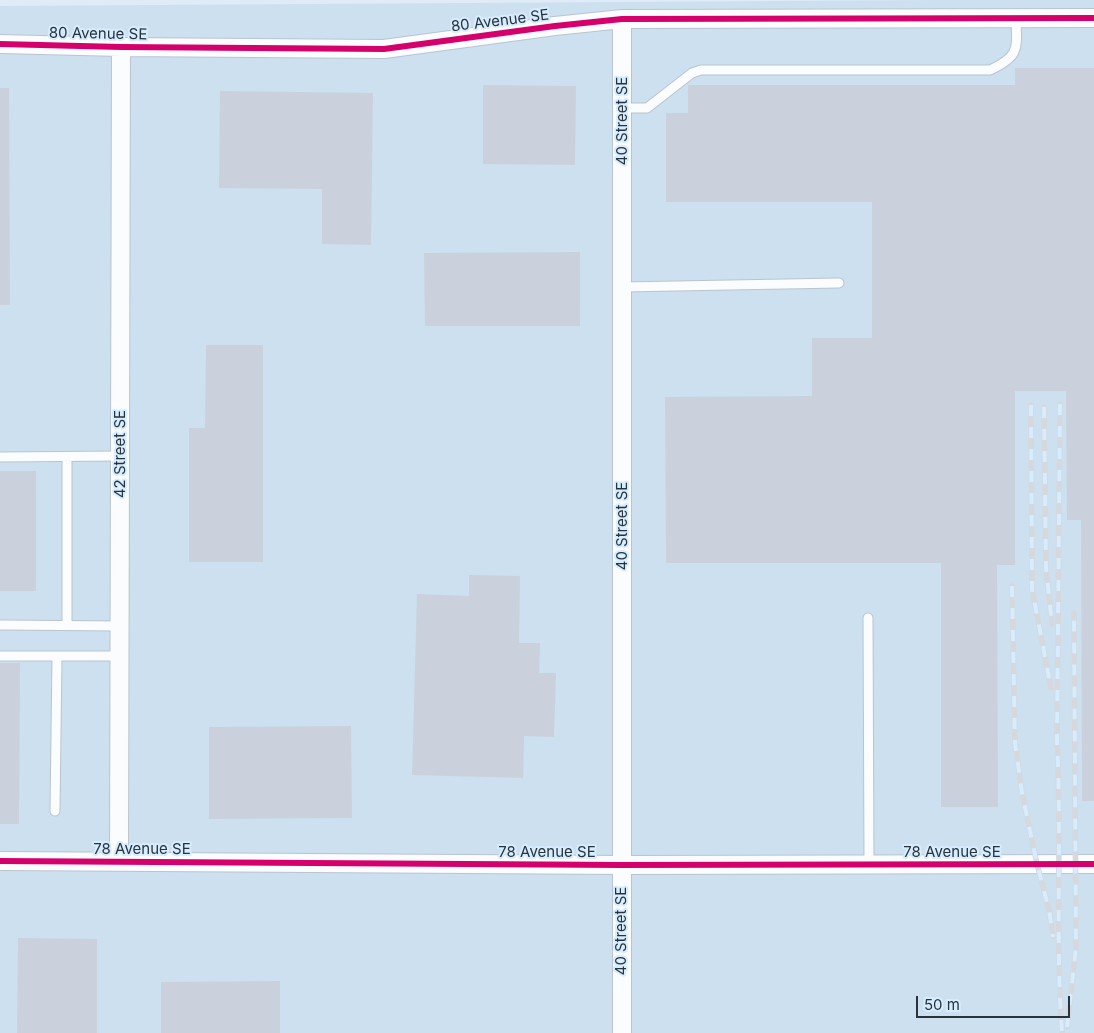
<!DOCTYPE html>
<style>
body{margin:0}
#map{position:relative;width:1094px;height:1033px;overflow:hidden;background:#dfebf6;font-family:Inter,sans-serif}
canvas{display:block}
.scale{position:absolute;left:916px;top:996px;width:154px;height:22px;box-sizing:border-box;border:2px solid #28333b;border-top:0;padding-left:6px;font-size:15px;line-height:18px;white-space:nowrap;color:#28333b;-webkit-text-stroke:4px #d6ecff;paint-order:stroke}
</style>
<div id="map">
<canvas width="1094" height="1033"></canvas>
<div class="scale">50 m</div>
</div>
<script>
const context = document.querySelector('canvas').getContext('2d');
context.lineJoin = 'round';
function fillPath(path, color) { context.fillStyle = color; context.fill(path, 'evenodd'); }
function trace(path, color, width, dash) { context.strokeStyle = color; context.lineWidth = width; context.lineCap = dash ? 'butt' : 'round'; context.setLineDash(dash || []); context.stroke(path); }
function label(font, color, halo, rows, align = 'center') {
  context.font = font + ' Inter,sans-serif'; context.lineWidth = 4; context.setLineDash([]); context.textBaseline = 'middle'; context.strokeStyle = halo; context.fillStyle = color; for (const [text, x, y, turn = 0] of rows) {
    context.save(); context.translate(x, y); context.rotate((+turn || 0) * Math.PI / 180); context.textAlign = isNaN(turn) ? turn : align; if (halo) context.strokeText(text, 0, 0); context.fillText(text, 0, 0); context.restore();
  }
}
const built = new Path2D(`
 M937,0H1094V1033H0V6Z`);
const building = new Path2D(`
 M1015,68H1094V801H1082L1081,520H1067L1066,391H1015V565H997L998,807H941V563H666L665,397L812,396V338H872V202H666V113H688V85H1015Z
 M483,85L576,86L575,165L483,164Z
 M0,88H9L10,305H0Z
 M220,91L373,93L371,245L322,244V189L219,188Z
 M580,252V326H425L424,253Z
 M206,345H263V562H189V428H205Z
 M0,471H36V591H0Z
 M469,575L520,576L519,643H540L539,673H556L554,737L524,736L523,778L412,775L417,594L469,596Z
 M0,663H20L19,824H0Z
 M351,726L352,818L209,819V727Z
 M18,938L97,939V1033H17Z
 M280,981V1033H161V982Z`);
const service = new Path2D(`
 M622,108H647L692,73L701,70H990C1020,56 1017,49 1016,19
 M622,287L839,283
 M0,457L120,456
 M868,618L869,864
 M0,625L120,626
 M67,625V457
 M0,656H57
 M55,811L57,656H120`);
const minor = new Path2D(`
 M0,44L121,47L384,49L555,26L622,19L1094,18
 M0,861L621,865L1094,864
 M119,861L121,47
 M622,1033V19`);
const rail = new Path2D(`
 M1060,404L1057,741C1062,838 1055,936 1062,1033
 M1031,405L1032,589L1051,688
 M1044,407L1046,568L1052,624
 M1012,586L1015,743L1022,793L1037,864L1049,910L1053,937
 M1067,1027L1076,948L1074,613`);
const cycleway = new Path2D(`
 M0,44L121,47L384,49L555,26L622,19L1094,18
 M0,861L621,865L1094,864`);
const streetNames = [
 ["80 Avenue SE",500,21,-7],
 ["80 Avenue SE",98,34,1],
 ["40 Street SE",622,121,-90],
 ["42 Street SE",120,454,-90],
 ["40 Street SE",622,526,-90],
 ["78 Avenue SE",142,849],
 ["78 Avenue SE",547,852],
 ["78 Avenue SE",952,852],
 ["40 Street SE",621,931,-90]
];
fillPath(built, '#cce0f0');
fillPath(building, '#cad1dc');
trace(service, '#bac4ce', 11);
trace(minor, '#bac4ce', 20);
trace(service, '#fafcfe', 9);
trace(minor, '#fafcfe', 18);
trace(rail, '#d5d8dc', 5.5);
trace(rail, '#d6ecff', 4, [11]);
trace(cycleway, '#d6006c', 6);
label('15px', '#28333b', '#d6ecff', streetNames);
</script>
